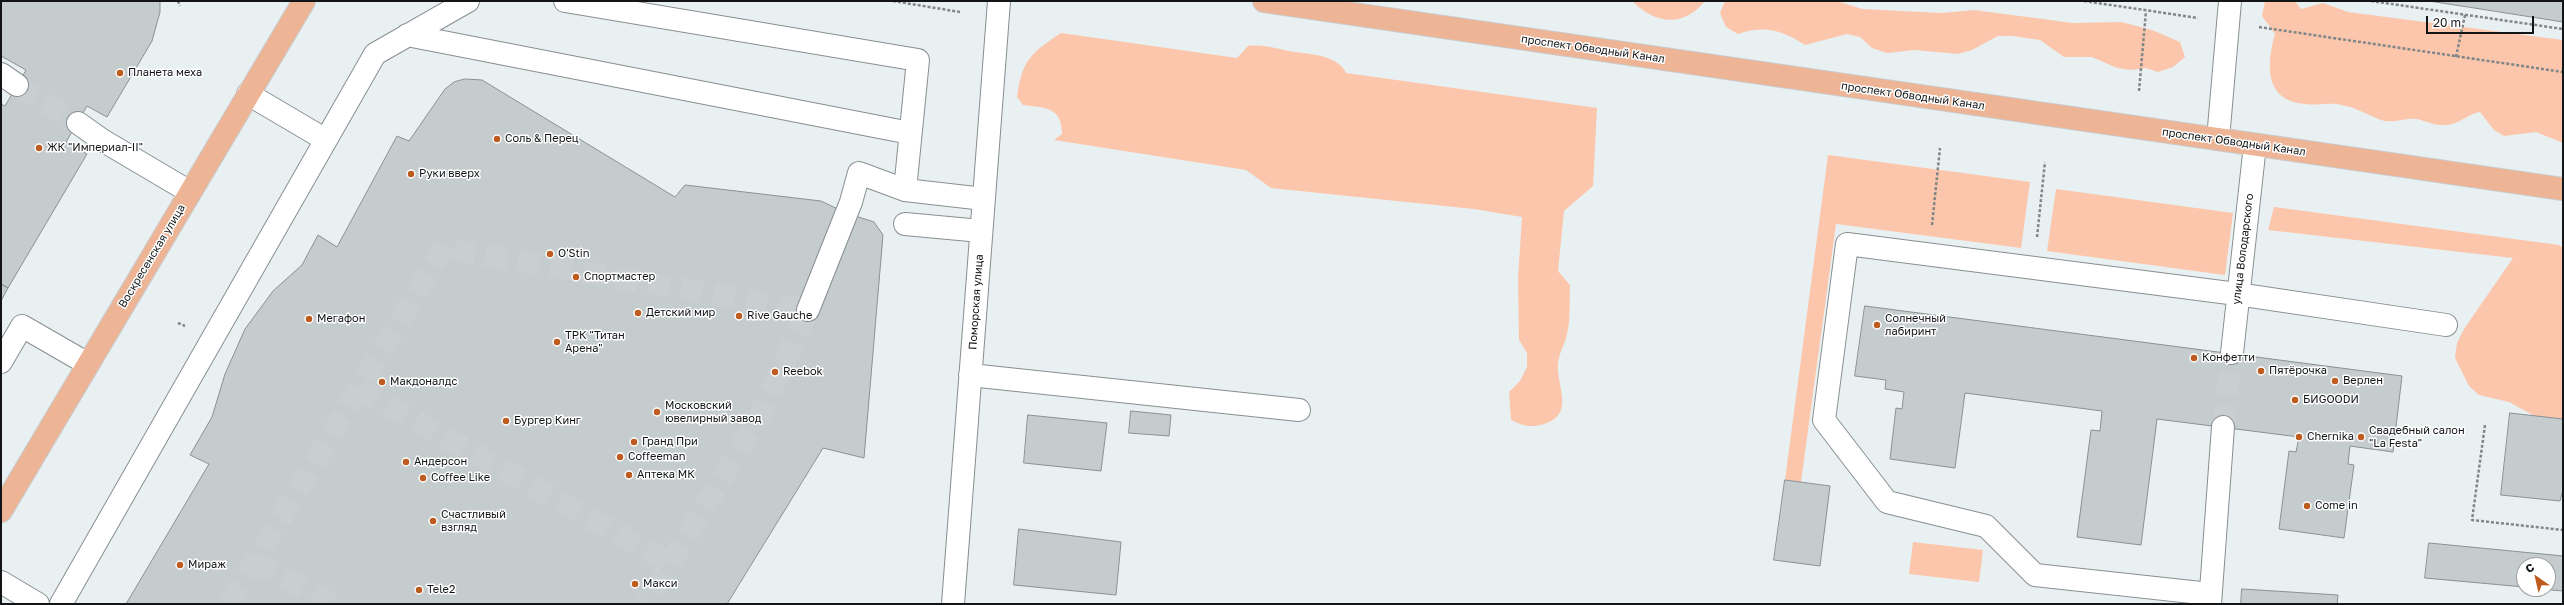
<!DOCTYPE html>
<meta charset="utf-8">
<style>
body{margin:0}
#map{position:relative;width:2564px;height:605px;overflow:hidden;background:#e9f0f2;font-family:"Golos Text",sans-serif}
canvas{display:block}
.frame{position:absolute;inset:0;border:2px solid #121415;pointer-events:none}
.north{position:absolute;left:2516px;top:557px;width:40px;height:40px;box-sizing:border-box;background:#fff;border:1px solid #a0a1a1;border-radius:50%;rotate:326deg;font-size:11px;font-weight:700;line-height:16px;text-align:center;color:#121415}
.north::after{content:'';display:block;margin:auto;width:14px;height:18px;background:#be5c1f;clip-path:polygon(50% 0,100% 100%,50% 72%,0 100%)}
.scale{position:absolute;left:2426px;top:16px;width:108px;height:18px;box-sizing:border-box;border:2px solid #121415;border-top:0;padding-left:5px;font-size:12px;line-height:14px;white-space:nowrap;color:#121415;-webkit-text-stroke:3px #fff;paint-order:stroke}
</style>
<div id="map">
<canvas width="2564" height="605"></canvas>
<div class="frame"></div>
<div class="north">С</div>
<div class="scale">20 m</div>
</div>
<script>
const context = document.querySelector('canvas').getContext('2d');
context.lineJoin = 'round';
function fillPath(path, color) { context.fillStyle = color; context.fill(path, 'evenodd'); }
function trace(path, color, width, dash) { context.strokeStyle = color; context.lineWidth = width; context.lineCap = dash ? 'butt' : 'round'; context.setLineDash(dash || []); context.stroke(path); }
function label(font, color, halo, rows, align = 'center') {
  context.font = font + ' "Golos Text",sans-serif'; context.lineWidth = 3; context.setLineDash([]); context.textBaseline = 'middle'; context.strokeStyle = halo; context.fillStyle = color; for (const [text, x, y, turn = 0] of rows) {
    context.save(); context.translate(x, y); context.rotate((+turn || 0) * Math.PI / 180); context.textAlign = isNaN(turn) ? turn : align; if (halo) context.strokeText(text, 0, 0); context.fillText(text, 0, 0); context.restore();
  }
}
const green = new Path2D(`
 M1632,1H1705C1683,28 1655,24 1632,1Z
 M1725,1H1837L1862,9L1942,13L1974,10L2073,23L2121,22L2152,30L2180,42L2185,57L2173,67L2158,72L2146,68L2131,70L2117,68L2092,57H2064L2040,40L2012,36H1998L1972,50L1958,54L1915,50L1887,53L1872,48L1860,37L1847,34L1805,45C1782,30 1764,25 1738,34L1726,27L1720,13Z
 M2265,1H2295L2301,9L2323,3L2348,12L2563,40V143L2536,132L2504,136L2494,130L2480,112C2468,114 2459,124 2447,125C2435,126 2428,122 2417,119C2406,117 2393,124 2381,120C2367,115 2356,107 2341,105C2330,102 2316,106 2305,104C2265,101 2266,65 2275,34L2262,16Z
 M1061,33L1237,58L1248,46C1265,44 1277,49 1294,52C1310,54 1338,55 1346,73L1597,108L1593,186L1564,211L1558,271L1570,285C1569,301 1571,319 1567,334C1565,344 1559,353 1558,363C1556,386 1576,414 1544,424C1531,428 1523,426 1511,420L1509,392L1520,381L1527,367V353L1519,340L1518,278L1522,217L1474,209L1271,188L1246,170L1054,140L1062,134C1062,106 1044,108 1023,105L1017,97C1022,60 1031,53 1061,33Z
 M1828,155L2030,182L2021,248L1836,224L1801,482L1785,480Z
 M2056,189L2233,213L2225,275L2047,251Z
 M2274,207L2559,245L2563,248V425L2549,424L2509,402L2479,395L2469,386L2455,358L2457,343L2464,329L2513,258L2268,230Z
 M1913,542L1983,550L1979,582L1909,574Z`);
const building = new Path2D(`
 M1,1H160V12L152,41L107,117L87,106L66,142L87,154L8,288L1,284V104L5,106L26,70L1,56Z
 M2429,1H2563V22L2468,7Z
 M465,79L482,80L675,197L685,185L821,201L846,213L874,222L883,235L864,458L823,448L727,604H126L209,464L190,455L212,417L225,374L245,329L273,291L302,265L318,235L337,247L397,136L409,141L445,89L454,82Z
 M1,284L8,288L1,301Z
 M1865,306L2402,376L2393,452L2350,446L2348,464L2354,465L2344,538L2279,529L2289,451L2296,452L2299,437L2157,419L2141,545L2077,537L2091,430L2100,431L2102,411L1965,393L1955,468L1890,459L1896,408L1902,409L1904,392L1885,389L1886,380L1855,376Z
 M1131,411L1171,415L1169,436L1129,433Z
 M2510,413L2563,419V490L2560,501L2501,495Z
 M1028,415L1107,423L1101,471L1024,463Z
 M1785,480L1830,486L1820,566L1774,560Z
 M1019,529L1121,542L1116,595L1014,585Z
 M2429,543L2563,556V591L2540,589H2548V565H2524V587L2425,578Z
 M2242,589L2338,595L2337,604H2241Z`);
const minorTunnel = new Path2D(`
 M17,85L78,123
 M358,389L670,563
 M2223,427L2232,353
 M255,561L332,604
 M229,604L446,244L459,251L808,310L758,419L645,604`);
const path = new Path2D(`
 M178,1L180,6
 M893,1L960,12
 M2084,1L2198,18
 M2371,1L2563,29
 M2259,27L2563,72
 M2456,57L2465,15
 M2139,91L2146,11
 M1932,225L1940,148
 M2037,237L2045,162
 M178,323L185,326
 M2485,425L2472,520L2563,530`);
const minor = new Path2D(`
 M565,1L918,60L905,190
 M407,35L910,133
 M1,74L17,85
 M248,94L326,140
 M78,123L102,140L190,192
 M2218,139L2230,1
 M905,224L981,231
 M808,310L851,202L859,173L905,190L984,199
 M2232,353L2255,145
 M1,362L22,326L88,364
 M970,375L1299,410
 M1,582L38,604
 M2210,594L2035,575L1986,526L1887,502L1824,420L1847,244L2237,294L2446,325
 M61,604L375,54L468,1
 M953,604L999,1
 M2210,604L2223,427`);
const major = new Path2D(`
 M1264,1L2563,189
 M1,511L304,1`);
const markers = [
 [120,73,4,"#be5c1f"],
 [497,139,4,"#be5c1f"],
 [39,148,4,"#be5c1f"],
 [411,174,4,"#be5c1f"],
 [550,254,4,"#be5c1f"],
 [576,277,4,"#be5c1f"],
 [638,313,4,"#be5c1f"],
 [739,316,4,"#be5c1f"],
 [309,319,4,"#be5c1f"],
 [1877,325,4,"#be5c1f"],
 [557,342,4,"#be5c1f"],
 [2194,358,4,"#be5c1f"],
 [2261,371,4,"#be5c1f"],
 [775,372,4,"#be5c1f"],
 [2335,381,4,"#be5c1f"],
 [382,382,4,"#be5c1f"],
 [2295,400,4,"#be5c1f"],
 [657,412,4,"#be5c1f"],
 [506,421,4,"#be5c1f"],
 [2299,437,4,"#be5c1f"],
 [2361,437,4,"#be5c1f"],
 [634,442,4,"#be5c1f"],
 [620,457,4,"#be5c1f"],
 [406,462,4,"#be5c1f"],
 [629,475,4,"#be5c1f"],
 [423,478,4,"#be5c1f"],
 [2307,506,4,"#be5c1f"],
 [433,521,4,"#be5c1f"],
 [180,565,4,"#be5c1f"],
 [635,584,4,"#be5c1f"],
 [419,590,4,"#be5c1f"]
];
const streetNames = [
 ["проспект Обводный Канал",1593,49,8],
 ["проспект Обводный Канал",1913,96,8],
 ["проспект Обводный Канал",2234,142,8],
 ["улица Володарского",2243,249,-83],
 ["Воскресенская улица",152,256,-59],
 ["Поморская улица",976,302,-86]
];
const poiNames = [
 ["Планета меха",128,73],
 ["Соль & Перец",505,139],
 ["ЖК \"Империал-II\"",47,148],
 ["Руки вверх",419,174],
 ["O'Stin",558,254],
 ["Спортмастер",584,277],
 ["Детский мир",646,313],
 ["Rive Gauche",747,316],
 ["Мегафон",317,319],
 ["Солнечный",1885,319],
 ["лабиринт",1885,332],
 ["ТРК \"Титан",565,336],
 ["Арена\"",565,349],
 ["Конфетти",2202,358],
 ["Пятёрочка",2269,371],
 ["Reebok",783,372],
 ["Верлен",2343,381],
 ["Макдоналдс",390,382],
 ["БИGOODИ",2303,400],
 ["Московский",665,406],
 ["ювелирный завод",665,419],
 ["Бургер Кинг",514,421],
 ["Свадебный салон",2369,431],
 ["\"La Festa\"",2369,444],
 ["Chernika",2307,437],
 ["Гранд При",642,442],
 ["Coffeeman",628,457],
 ["Андерсон",414,462],
 ["Аптека МК",637,475],
 ["Coffee Like",431,478],
 ["Come in",2315,506],
 ["Счастливый",441,515],
 ["взгляд",441,528],
 ["Мираж",188,565],
 ["Макси",643,584],
 ["Tele2",427,590]
];
fillPath(green, '#fbc6ab');
fillPath(building, '#c5ccce');
trace(building, '#8b9193', 1);
trace(minorTunnel, '#c9cfd1', 22, [22, 11]);
trace(minor, '#898f91', 24);
trace(major, '#cbcbcc', 24);
trace(path, '#818688', 2.5, [3, 2]);
trace(minor, '#fff', 22);
trace(major, '#edb495', 22);
for (const [x, y, r, color] of markers) { const dot = new Path2D(); dot.arc(x, y, r, 0, 2 * Math.PI); context.fillStyle = color; context.fill(dot); trace(dot, '#fff', 1.5); }
label('11px', '#121415', '#fff', streetNames);
label('11px', '#121415', '#fff', poiNames, 'left');
</script>
